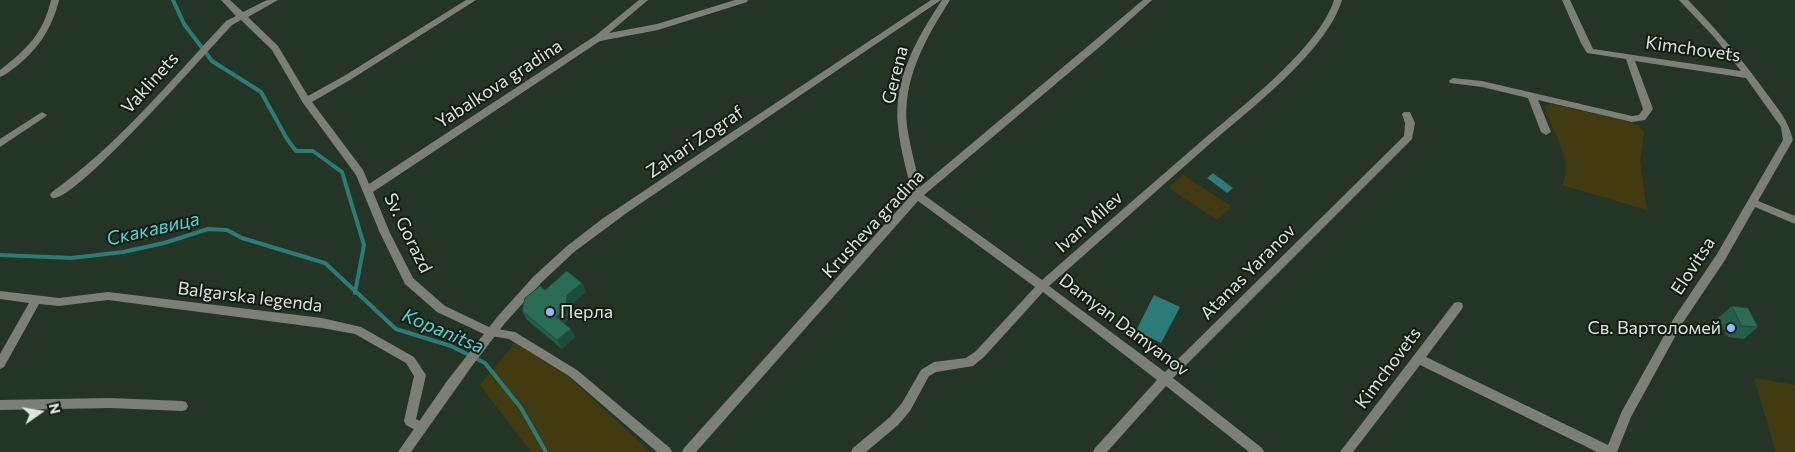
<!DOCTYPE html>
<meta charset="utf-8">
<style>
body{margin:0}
#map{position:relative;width:1795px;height:452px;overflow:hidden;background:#253525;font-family:Commissioner,sans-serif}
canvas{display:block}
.north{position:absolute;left:15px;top:387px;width:50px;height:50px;-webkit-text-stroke:4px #131a13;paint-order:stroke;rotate:77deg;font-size:14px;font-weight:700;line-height:20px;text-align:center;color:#dbe6db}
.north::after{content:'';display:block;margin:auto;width:18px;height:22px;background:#dbe6db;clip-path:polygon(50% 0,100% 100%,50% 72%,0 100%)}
</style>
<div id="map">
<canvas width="1795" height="452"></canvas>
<div class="north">N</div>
</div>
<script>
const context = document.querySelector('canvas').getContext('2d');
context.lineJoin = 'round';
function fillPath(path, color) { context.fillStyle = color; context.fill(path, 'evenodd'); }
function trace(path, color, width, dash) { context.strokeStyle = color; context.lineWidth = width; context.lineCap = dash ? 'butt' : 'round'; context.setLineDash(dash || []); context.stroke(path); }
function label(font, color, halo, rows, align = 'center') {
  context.font = font + ' Commissioner,sans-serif'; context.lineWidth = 4; context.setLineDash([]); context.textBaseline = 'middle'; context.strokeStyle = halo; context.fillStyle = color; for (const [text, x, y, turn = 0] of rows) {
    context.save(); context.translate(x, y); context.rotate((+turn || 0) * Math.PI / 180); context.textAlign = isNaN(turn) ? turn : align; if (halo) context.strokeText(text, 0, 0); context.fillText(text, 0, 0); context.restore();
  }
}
const green = new Path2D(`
 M1550,104L1630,122L1639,126L1644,132L1640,162L1647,210L1562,185C1576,163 1550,128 1545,107Z
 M1183,175L1231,206L1217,220L1169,188Z
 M515,343L568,376L650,452H531L480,385Z
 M1754,378L1795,385V452H1776Z`);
const water = new Path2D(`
 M1213,173L1233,188L1227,193L1207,178Z
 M1154,295L1180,307L1161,343L1136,331Z`);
const stream = new Path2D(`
 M173,0L184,24L212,61L261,92L287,139L296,151H313L342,172L364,245L355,293
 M0,255L72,258L123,252L164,243L208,229L227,230L242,238L325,263L396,329L451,346L485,363L521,408L546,452`);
const minor = new Path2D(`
 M51,0H59C52,28 39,48 17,66C11,70 6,75 0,77V70C27,49 43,34 51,0Z
 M221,0H230L243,12L267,0H278L248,17L278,46L308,96L344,76L466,0H476L350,80L312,102L363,170L369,184L595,36L639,0H648L609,33L657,24L735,0H748L747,2L658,30L600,41L373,192L390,233L413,278L445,306L491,328L515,332L577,370L670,448L672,452H657L569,376L509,339L486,335L437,312L405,284L380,233L356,175L303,103L272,50L241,20L232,25C210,48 74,204 52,198L50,195L52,192C118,145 171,80 226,21L236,16Z
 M942,0H950C926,38 902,79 907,126C910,147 916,167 920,187L1143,0H1152L1103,44L924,195L1042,280C1093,235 1145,190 1197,145C1237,110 1318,50 1334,0H1342C1326,53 1245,113 1204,149C1152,195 1101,240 1049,286L1165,372L1404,136L1405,123L1402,114L1404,112H1410L1415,123L1412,139L1173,378L1262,448L1264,452H1249L1166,386L1107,452H1093L1095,448L1157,380L1043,292L984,357L973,366L936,372L929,376L910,411L898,425L866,452H851L853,448L890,417L902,403L921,370L934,362L966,358L976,351L1035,287L918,201L696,452H682L684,448L912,194C907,171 900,149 898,126C893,79 917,38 942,0Z
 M1562,0H1570L1593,49L1741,71L1714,37L1679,0H1688C1717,30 1743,60 1767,94C1779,110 1788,120 1793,140L1758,201L1795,216V224L1755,207L1725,260L1682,324L1631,417L1617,452H1597L1420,365L1353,452H1340L1454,303L1458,302L1462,303L1463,306L1462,309L1426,357L1608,445L1622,411L1674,318L1717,254L1783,140L1781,127L1746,78L1635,61L1653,109L1645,120L1632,122L1538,100L1551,132L1546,135L1541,132L1528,98L1482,87L1450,83L1449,81L1453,78L1482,81L1632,116L1639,115L1643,109L1626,59L1587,53L1581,43Z
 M42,112L47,115L45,117L0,147V139Z
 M0,291L59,298L108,292L322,318L361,327L414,357L426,375L416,419L425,424L427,428L425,432L421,433L406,425L404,421L414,376L406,363L355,334L322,328L108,300L59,306L39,304L4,367L0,369V354L29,303L0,299Z
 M110,398L182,401L186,402L188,406L186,410L182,411L110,408L0,410V400Z`);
const tertiary = new Path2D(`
 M931,0H941L628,212L574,252L542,282L505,323L472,366L411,452H398L447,381L498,316L534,276L567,246L602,219L708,148Z`);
const wall = new Path2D(`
 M582,283L586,292L572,304L570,318L564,323L571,329L575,337L562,349L527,320L522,311L545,290Z
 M1732,306L1758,327L1744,339L1728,337L1718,318Z`);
const shadedWall = new Path2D(`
 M582,283L586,292L572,304L570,318L561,326L556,317L567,295Z
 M571,329L575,337L562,349L557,340Z`);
const building = new Path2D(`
 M567,271L582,283L567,295L566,309L556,317L571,329L557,340L522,311L525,298L540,286L545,290Z
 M1732,306L1748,308L1758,327L1742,326Z`);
const markers = [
 [550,312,5,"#90b8fd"],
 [1731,328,5,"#90b8fd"]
];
const streetNames = [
 ["Kimchovets",1693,49,8],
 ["Gerena",895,75,-76],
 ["Vaklinets",150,83,-48],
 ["Yabalkova gradina",499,84,-33],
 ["Zahari Zograf",695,142,-34],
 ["Ivan Milev",1089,222,-41],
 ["Krusheva gradina",873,224,-47],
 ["Sv. Gorazd",408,233,64],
 ["Elovitsa",1693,266,-57],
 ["Atanas Yaranov",1248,272,-45],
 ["Balgarska legenda",250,297,7],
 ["Damyan Damyanov",1124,325,37],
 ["Kimchovets",1388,368,-53]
];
const poiNames = [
 ["Перла",560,312],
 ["Св. Вартоломей",1721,328,"right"]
];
const waterNames = [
 ["Скакавица",153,229,-13],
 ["Kopanitsa",443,331,23]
];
fillPath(green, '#423b11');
fillPath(water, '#2b7b78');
trace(stream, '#2b7b78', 4);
fillPath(minor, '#7c7f75');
fillPath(tertiary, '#7c7f75');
fillPath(wall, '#245d4a');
fillPath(shadedWall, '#1d4c3c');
fillPath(building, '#2a6c56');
trace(building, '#1d4c3c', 1);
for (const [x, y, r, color] of markers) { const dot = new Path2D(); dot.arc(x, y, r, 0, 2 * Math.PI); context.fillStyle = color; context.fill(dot); trace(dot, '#131a13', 2); }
label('18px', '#dbe6db', '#131a13', streetNames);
label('18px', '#dbe6db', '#131a13', poiNames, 'left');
label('italic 19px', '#42ddd8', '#131a13', waterNames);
</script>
